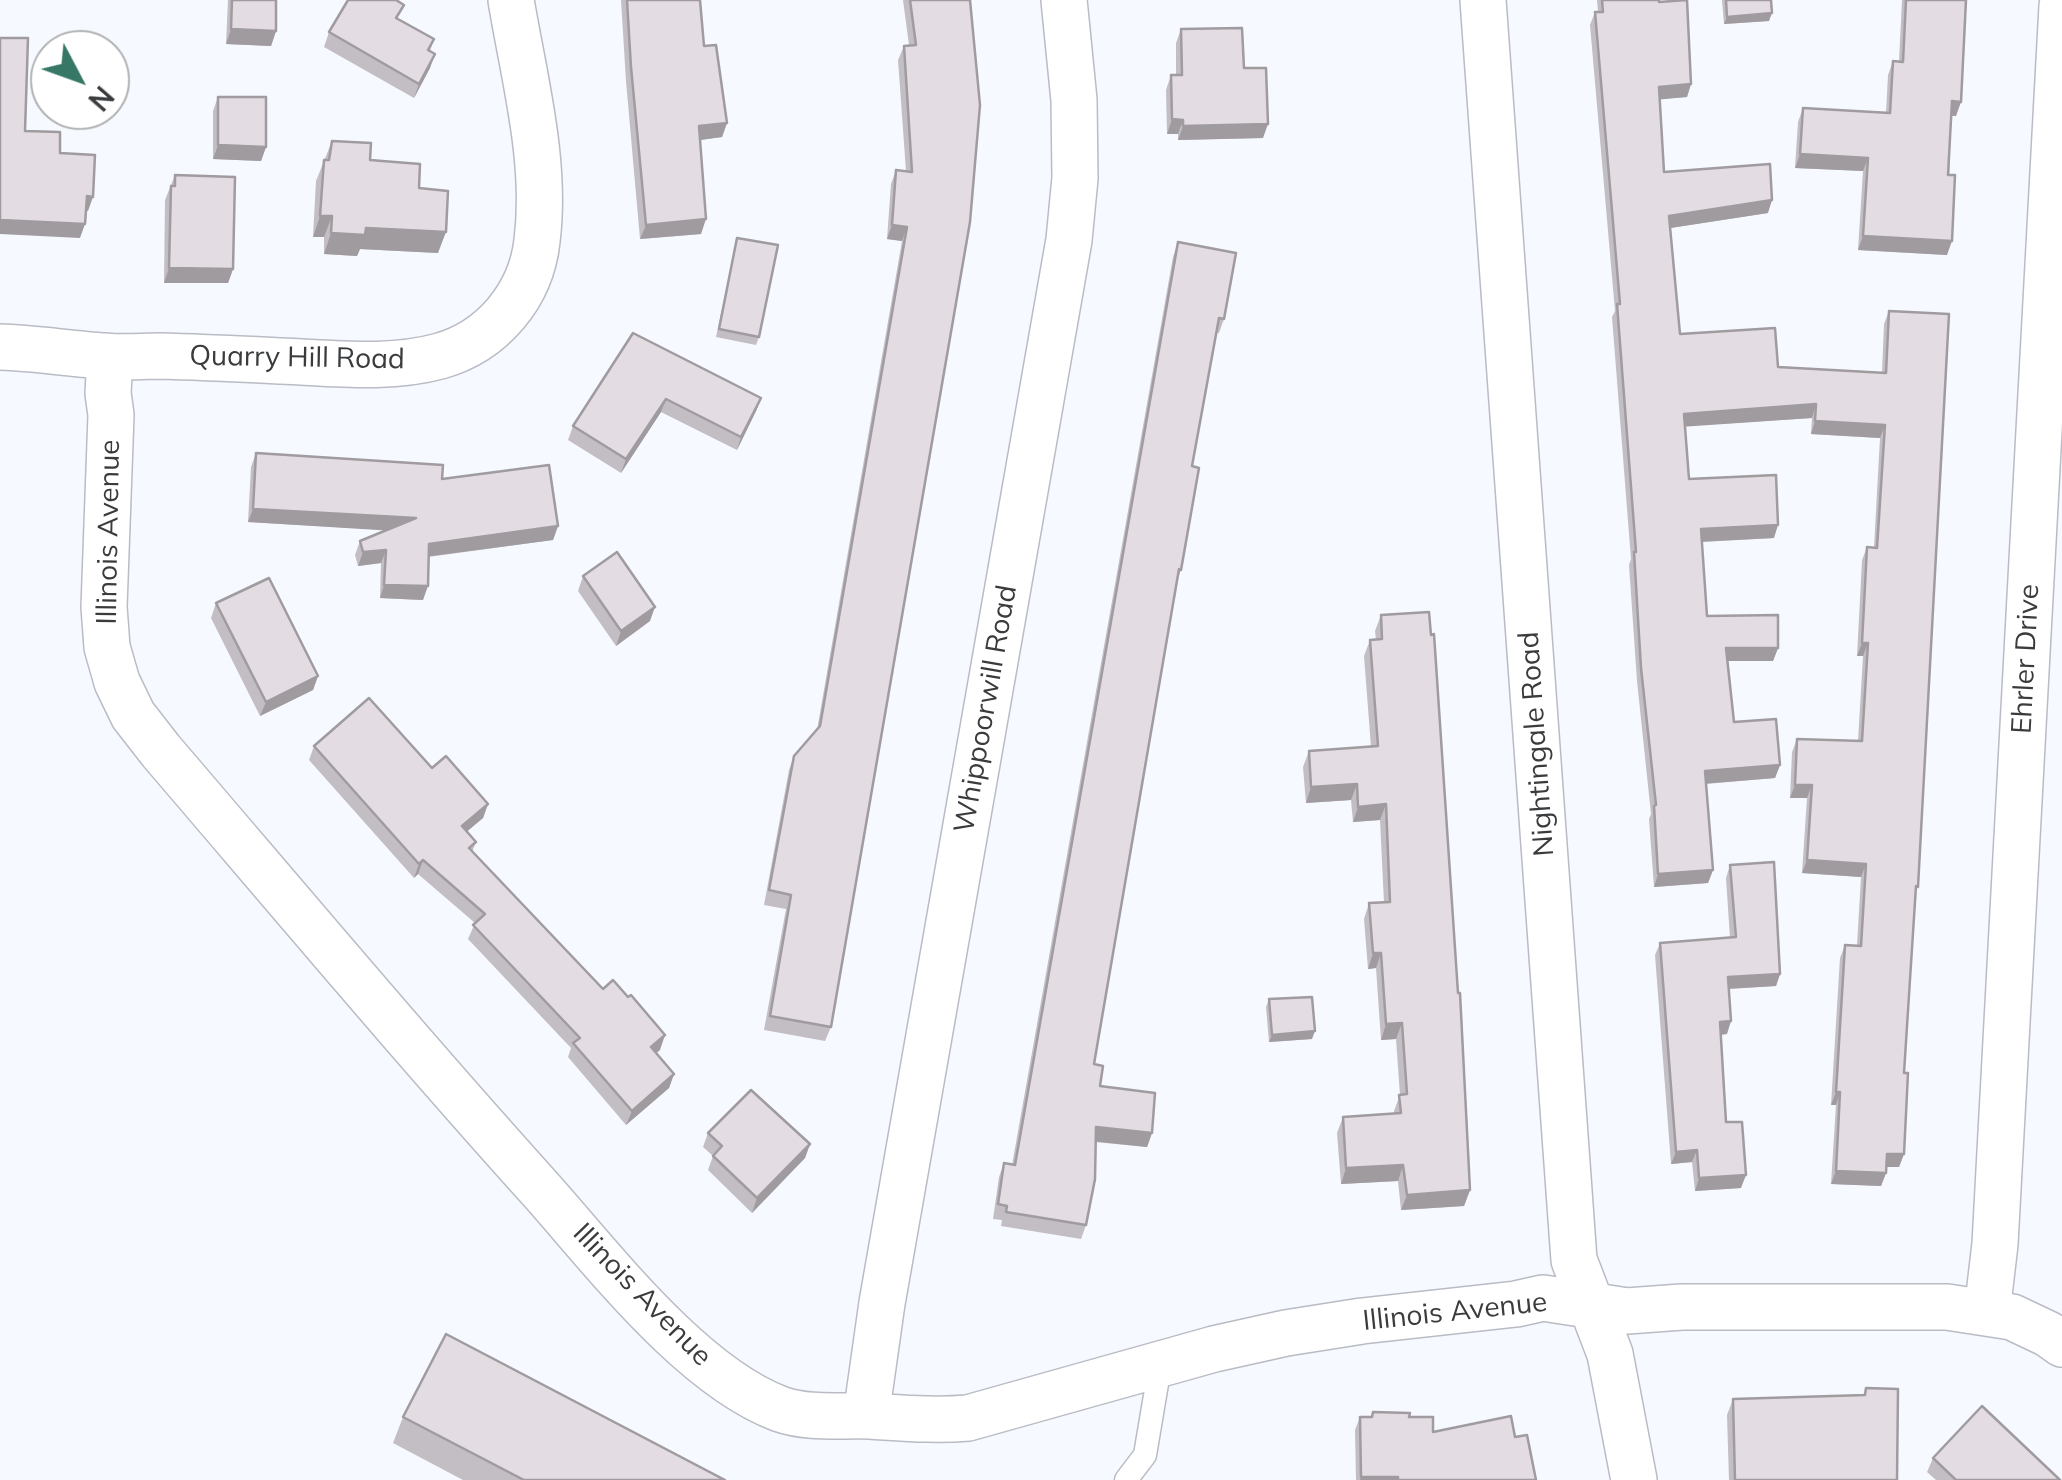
<!DOCTYPE html>
<style>
body{margin:0}
#map{position:relative;width:2062px;height:1480px;overflow:hidden;background:#f6f9ff;font-family:Mulish,sans-serif}
canvas{display:block}
.north{position:absolute;left:30px;top:30px;width:100px;height:100px;box-sizing:border-box;background:#fff;border:2px solid #b0b1b1;border-radius:50%;rotate:131deg;font-size:28px;font-weight:700;line-height:40px;text-align:center;color:#393b3d}
.north::after{content:'';display:block;margin:auto;width:35px;height:45px;background:#377766;clip-path:polygon(50% 0,100% 100%,50% 72%,0 100%)}
</style>
<div id="map">
<canvas width="2062" height="1480"></canvas>
<div class="north">N</div>
</div>
<script>
const context = document.querySelector('canvas').getContext('2d');
context.lineJoin = 'round';
function trace(path, color, width, dash) { context.strokeStyle = color; context.lineWidth = width; context.lineCap = dash ? 'butt' : 'round'; context.setLineDash(dash || []); context.stroke(path); }
function fillPath(path, color) { context.fillStyle = color; context.fill(path, 'evenodd'); }
function label(font, color, halo, rows, align = 'center') {
  context.font = font + ' Mulish,sans-serif'; context.lineWidth = 9; context.setLineDash([]); context.textBaseline = 'middle'; context.strokeStyle = halo; context.fillStyle = color; for (const [text, x, y, turn = 0] of rows) {
    context.save(); context.translate(x, y); context.rotate((+turn || 0) * Math.PI / 180); context.textAlign = isNaN(turn) ? turn : align; if (halo) context.strokeText(text, 0, 0); context.fillText(text, 0, 0); context.restore();
  }
}
const lane = new Path2D(`
 M1126,1480L1145,1455L1160,1366`);
const street = new Path2D(`
 M1483,0L1574,1260L1610,1354L1634,1480
 M0,347C35,348 71,354 106,356C124,358 142,356 159,356C200,357 240,359 281,361C333,363 390,370 440,356C493,341 531,295 537,241C547,161 524,78 511,0
 M110,357L108,393L111,415L104,607L107,647L117,682L133,715L161,751C287,898 412,1047 542,1191C604,1261 692,1376 780,1409C808,1419 840,1415 870,1416C903,1418 935,1421 968,1418L1214,1349L1286,1333L1362,1321L1516,1304L1543,1298L1627,1311L1682,1307H1947L2012,1317L2048,1334L2062,1344
 M1987,1312L1995,1244L2062,6
 M866,1416L882,1303L1069,240L1075,178L1074,100L1064,0`);
const wall = new Path2D(`
 M228,0H276V31L271,46L226,44Z
 M621,0H700L704,46L727,123L722,137L700,140L701,234L640,239L626,81Z
 M903,0H970L831,1027L825,1041L764,1030L786,909L764,905L789,770L794,756L817,730L902,241L887,239L891,184L896,170L906,171L898,60L904,46L909,45Z
 M1597,0H1659L1691,84L1687,97L1659,99L1664,172L1768,213L1670,228L1680,334L1778,367L1882,373L1884,324L1889,311L1915,896L1904,1073V1154L1899,1167H1886V1173L1881,1186L1831,1184L1836,1105H1831L1840,958L1845,945H1857L1861,877L1802,873L1807,798H1790L1792,752L1797,739L1858,741L1863,656H1857L1862,560L1867,547H1874L1880,438L1811,434L1812,418L1685,426L1689,479L1774,538L1702,542L1707,616L1778,648L1773,661H1727L1734,722L1780,765L1775,778L1706,784L1713,870L1708,883L1654,887L1649,819L1651,814L1637,681L1629,565L1631,559L1612,317L1615,311L1590,25L1595,12H1598Z
 M1722,0H1771L1769,21L1724,24Z
 M1902,0H1966L1956,116H1951L1947,255L1858,250L1863,171L1795,168L1798,122L1803,108L1886,113L1888,75L1893,61H1899Z
 M399,20L434,39L430,51V68L414,98L324,47L329,32Z
 M1181,29L1244,68L1263,138L1178,140V134H1167L1166,90L1171,75H1176V43Z
 M218,97L266,147L261,161L213,159V111Z
 M332,141L370,160L419,188L438,253L360,249L357,256L324,254V237H313L316,181Z
 M175,175L233,269L228,283H164L165,200Z
 M737,238L759,337L756,345L716,337Z
 M1178,242L1224,319L1219,333H1216L1192,466L1181,570L1177,581L1094,1064L1100,1086L1152,1133L1147,1147L1095,1142L1086,1225L1081,1239L1001,1226L1002,1220L993,1219L999,1177L1004,1163L1012,1165L1173,257Z
 M633,333L761,398L756,411L737,450L661,412L621,473L568,440L573,426Z
 M256,453L442,479L558,526L553,540L428,557L423,600L380,598L381,563L358,566L355,555L360,541L387,530L248,522L251,467Z
 M583,576L650,621L616,646L578,591Z
 M216,603L318,676L313,690L260,716L211,618Z
 M1381,615L1470,1190L1464,1206L1401,1210L1398,1181L1341,1184L1337,1133L1343,1117L1394,1114V1111L1400,1095L1396,1039L1381,1040L1376,968L1368,969L1364,919L1369,903H1384L1380,820L1353,822L1351,800L1306,803L1303,767L1309,751L1371,747L1364,656L1370,640H1376L1375,631Z
 M314,746L432,768L488,804L483,818L467,831L476,842L472,852L660,1050L656,1053L674,1074L669,1088L626,1125L568,1057L571,1048L468,939L475,923L418,874L414,878L309,760Z
 M1730,865L1780,974L1776,986L1729,989L1727,1034L1721,1035L1726,1122L1741,1188L1695,1191L1692,1162L1671,1164L1655,955L1660,943L1730,938L1726,878Z
 M1269,999L1312,1039L1269,1042L1266,1007Z
 M708,1133L810,1144L805,1158L752,1213L708,1170L713,1156L703,1147Z
 M1866,1388L1897,1480H1729L1727,1415L1733,1399L1863,1395Z
 M1373,1412L1409,1417L1433,1432L1515,1437L1536,1480H1356L1355,1430L1360,1417H1371Z
 M403,1417L725,1480H463L393,1443Z
 M1933,1458L2060,1480H1936L1927,1472Z`);
const shadedWall = new Path2D(`
 M1772,13L1769,21L1724,24L1727,17Z
 M231,29L276,31L271,46L226,44Z
 M435,54L430,68L414,98L419,84Z
 M1691,84L1687,97L1654,100L1659,87Z
 M1952,101L1961,102L1956,116L1947,115Z
 M1172,119L1183,120L1178,134H1167Z
 M727,123L722,137L693,141L699,126Z
 M1268,124L1263,138L1178,140L1183,126Z
 M218,145L266,147L261,161L213,159Z
 M1800,154L1868,158L1863,171L1795,168Z
 M87,196L93,197L88,211L82,210Z
 M1772,200L1768,213L1664,229L1669,216Z
 M320,216H332L324,237H313Z
 M706,219L701,234L640,239L646,225Z
 M0,220L85,224L80,238L0,234Z
 M892,225L907,227L902,241L887,239Z
 M366,228L446,232L438,253L360,249L357,256L324,254L331,233Z
 M1863,236L1952,241L1947,255L1858,250Z
 M169,268L233,269L228,283H164Z
 M761,398L756,411L737,450L741,437Z
 M666,399L661,412L621,473L626,459Z
 M1816,404L1812,418L1680,427L1684,414Z
 M1815,421L1885,425L1880,438L1811,434Z
 M253,509L416,518L411,532L248,522Z
 M1778,525L1774,538L1696,542L1701,529Z
 M558,526L553,540L424,557L429,544Z
 M386,550L381,563L358,566L363,552Z
 M384,585L428,586L423,600L380,598Z
 M655,607L650,621L616,646L621,631Z
 M1862,643H1868L1863,656H1857Z
 M1726,648H1778L1773,661H1721Z
 M318,676L313,690L260,716L266,702Z
 M1780,765L1775,778L1701,784L1705,771Z
 M1357,784L1351,800L1306,803L1311,787Z
 M1795,785H1812L1807,798H1790Z
 M488,804L483,818L457,840L462,826Z
 M1386,804L1380,820L1353,822L1358,807Z
 M423,860L418,874L414,878L419,864Z
 M1807,860L1866,864L1861,877L1802,873Z
 M1713,870L1708,883L1654,887L1658,874Z
 M1373,953H1381L1376,968L1368,969Z
 M1780,974L1776,986L1724,989L1728,977Z
 M1731,1021L1727,1034L1715,1035L1720,1022Z
 M1402,1023L1396,1039L1381,1040L1386,1024Z
 M1315,1031L1312,1039L1269,1042L1272,1035Z
 M665,1035L660,1050L645,1062L651,1047Z
 M674,1074L669,1088L626,1125L632,1111Z
 M1836,1092H1840L1836,1105H1831Z
 M1096,1127L1152,1133L1147,1147L1090,1141Z
 M810,1144L805,1158L752,1213L757,1198Z
 M1697,1150L1692,1162L1671,1164L1676,1152Z
 M1887,1154H1904L1899,1167H1883Z
 M1403,1165L1398,1181L1341,1184L1346,1168Z
 M1836,1171L1886,1173L1881,1186L1831,1184Z
 M1746,1175L1741,1188L1695,1191L1699,1178Z
 M1470,1190L1464,1206L1401,1210L1407,1195Z
 M1361,1477H1398L1397,1480H1360Z`);
const building = new Path2D(`
 M232,0H276V31L231,29Z
 M348,0H396L404,5L396,18L434,39L428,50L435,54L419,84L329,32Z
 M627,0H700L704,46L716,45L727,123L699,126L706,219L646,225L631,67Z
 M910,0H970L980,105L970,222L831,1027L770,1016L791,895L769,890L794,756L820,726L907,227L892,225L896,170L912,172L904,46L916,45Z
 M1602,0H1659V2L1687,0L1691,84L1659,87L1664,172L1770,164L1772,200L1669,216L1680,334L1775,328L1778,367L1886,373L1889,311L1949,314L1918,887L1916,886L1904,1073H1908L1904,1154H1887L1886,1173L1836,1171L1840,1092H1836L1845,945L1861,946L1866,864L1807,860L1812,785H1795L1797,739L1862,741L1868,643H1862L1867,547L1877,548L1885,425L1815,421L1816,404L1684,414L1689,479L1776,475L1778,525L1701,529L1707,616L1778,615V648H1726L1734,722L1776,719L1780,765L1705,771L1713,870L1658,874L1654,806L1656,805L1641,668L1634,552H1636L1617,304H1620L1595,12H1603Z
 M1726,0H1771L1772,13L1727,17Z
 M1906,0H1966L1961,102L1952,101L1948,175H1955L1952,241L1863,236L1868,158L1800,154L1803,108L1890,113L1893,61L1903,62Z
 M1242,28L1244,68H1266L1268,124L1183,126V120L1172,119L1171,75H1182L1181,29Z
 M0,38H28L25,131L60,132V153L95,155L93,197L87,196L85,224L0,220Z
 M218,97H266V147L218,145Z
 M332,141L371,143L370,160L420,164L419,188L448,191L446,232L366,228L365,235L331,233L332,216H320L324,160H329Z
 M175,175L235,177L233,269L169,268L171,186H175Z
 M737,238L778,245L759,337L719,329Z
 M1178,242L1236,253L1224,319L1219,318L1192,466L1199,468L1181,570L1179,569L1094,1064L1103,1066L1100,1086L1155,1093L1152,1133L1096,1127L1095,1179L1086,1225L1006,1212L1007,1206L998,1204L1004,1163L1015,1165Z
 M633,333L761,398L741,437L666,399L626,459L573,426Z
 M256,453L443,465L442,479L549,465L558,526L429,544L428,586L384,585L386,550L363,552L360,541L416,518L253,509Z
 M617,552L655,607L621,631L583,576Z
 M269,578L318,676L266,702L216,603Z
 M1429,612L1431,635L1434,634L1458,993H1460L1470,1190L1407,1195L1403,1165L1346,1168L1343,1117L1401,1113L1399,1095L1407,1094L1402,1023L1386,1024L1381,953H1373L1369,903L1390,902L1386,804L1358,807L1357,784L1311,787L1309,751L1378,746L1370,640L1382,639L1381,615Z
 M369,698L432,768L446,756L488,804L462,826L476,842L469,848L603,989L613,980L628,997L631,995L665,1035L651,1047L674,1074L632,1111L573,1043L580,1038L473,925L485,914L423,860L419,864L314,746Z
 M1774,862L1780,974L1728,977L1731,1021L1720,1022L1726,1122H1742L1746,1175L1699,1178L1697,1150L1676,1152L1660,943L1736,937L1730,865Z
 M1312,997L1315,1031L1272,1035L1269,999Z
 M751,1090L810,1144L757,1198L713,1156L722,1146L708,1133Z
 M446,1334L725,1480H524L403,1417Z
 M1866,1388L1898,1389L1897,1480H1735L1733,1399L1865,1395Z
 M1982,1406L2060,1480H1956L1933,1458Z
 M1373,1412L1410,1413L1409,1417H1433V1432L1511,1416L1515,1437L1527,1435L1536,1480H1398V1477H1361L1360,1417H1372Z`);
const streetNames = [
 ["Quarry Hill Road",297,358,1],
 ["Illinois Avenue",109,532,-89],
 ["Ehrler Drive",2026,659,-87],
 ["Whippoorwill Road",986,709,-80],
 ["Nightingale Road",1537,744,-94],
 ["Illinois Avenue",642,1295,46],
 ["Illinois Avenue",1455,1312,-6]
];
trace(lane, '#b9bcc4', 25);
trace(street, '#b9bcc4', 48);
trace(lane, '#fff', 22);
trace(street, '#fff', 45);
fillPath(wall, '#c3bec3');
fillPath(shadedWall, '#9f9b9f');
fillPath(building, '#e3dde3');
trace(building, '#9f9b9f', 2.5);
label('28px', '#393b3d', '#fff', streetNames);
</script>
